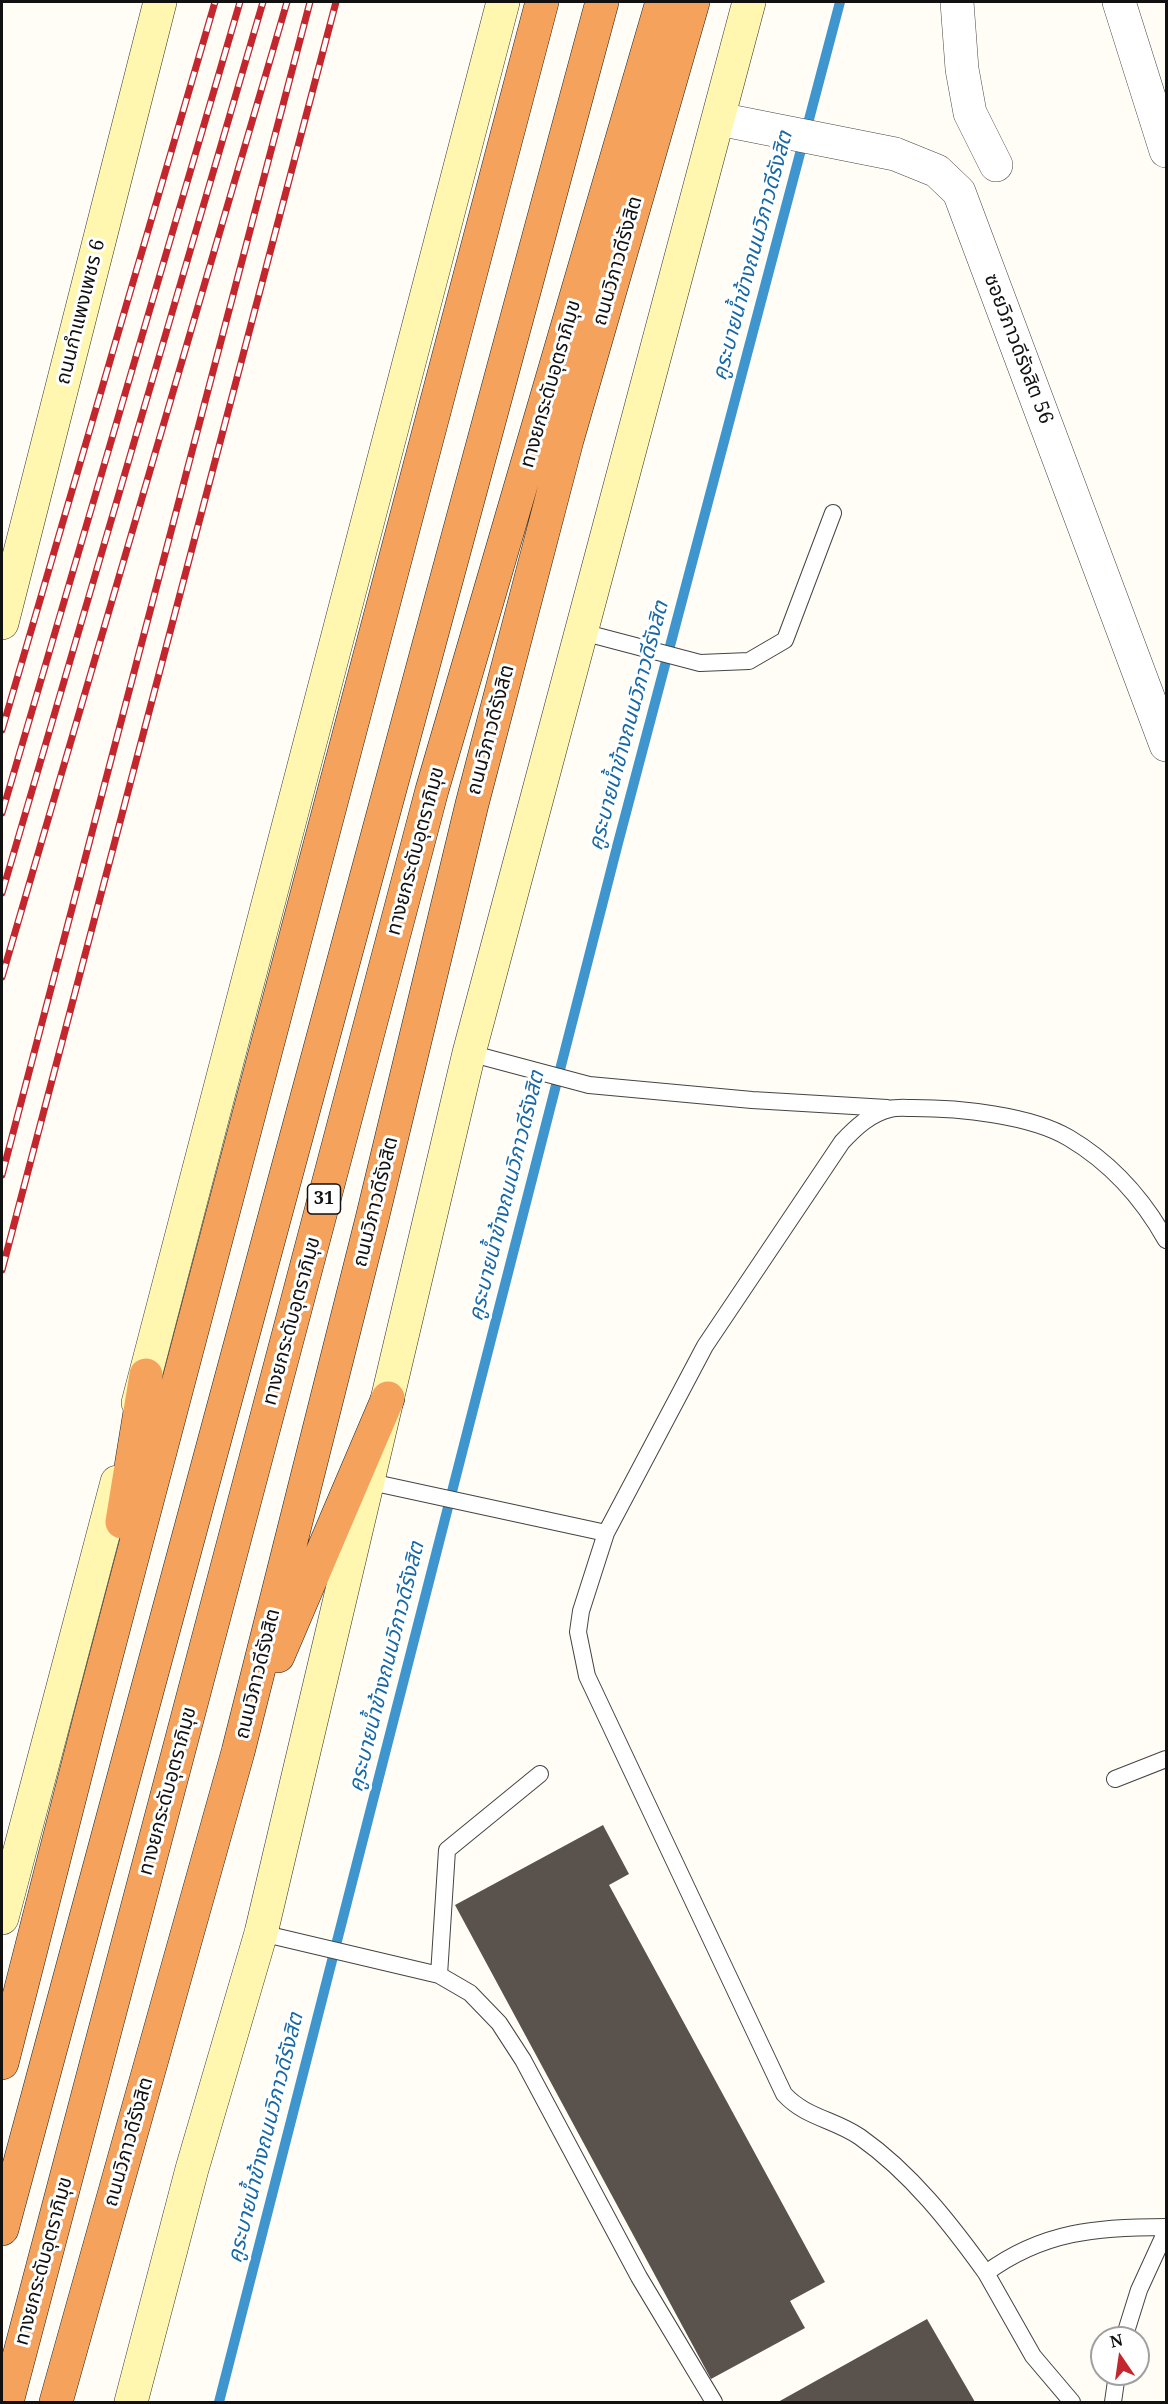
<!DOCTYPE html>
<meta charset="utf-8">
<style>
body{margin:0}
#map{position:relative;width:1168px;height:2404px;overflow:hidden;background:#fffdf5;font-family:"Noto Serif",serif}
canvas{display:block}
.frame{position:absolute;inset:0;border:3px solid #111;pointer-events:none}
.north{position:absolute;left:1090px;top:2326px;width:60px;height:60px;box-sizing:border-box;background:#fff;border:2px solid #a0a0a0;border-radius:50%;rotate:347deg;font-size:16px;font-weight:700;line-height:24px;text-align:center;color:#111}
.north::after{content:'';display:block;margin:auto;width:21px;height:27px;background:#c4262e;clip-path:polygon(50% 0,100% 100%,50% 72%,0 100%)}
</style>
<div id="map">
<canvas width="1168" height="2404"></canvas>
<div class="frame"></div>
<div class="north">N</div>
</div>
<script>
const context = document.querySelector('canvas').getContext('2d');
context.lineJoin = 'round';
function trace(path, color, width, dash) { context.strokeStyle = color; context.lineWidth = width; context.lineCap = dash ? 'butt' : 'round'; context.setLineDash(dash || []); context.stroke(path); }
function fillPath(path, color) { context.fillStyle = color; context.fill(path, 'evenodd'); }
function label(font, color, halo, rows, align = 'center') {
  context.font = font + ' "Noto Serif","Noto Sans Thai",serif'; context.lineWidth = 6; context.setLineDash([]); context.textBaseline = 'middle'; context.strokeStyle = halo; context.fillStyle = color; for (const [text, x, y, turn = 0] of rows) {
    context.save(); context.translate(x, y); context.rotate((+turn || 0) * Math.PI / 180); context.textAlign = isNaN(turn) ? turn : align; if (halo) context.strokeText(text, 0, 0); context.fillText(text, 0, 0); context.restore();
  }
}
const stream = new Path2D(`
 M219,2402L618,843L840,2`);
const building = new Path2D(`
 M603,1825L629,1874L609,1885L825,2282L790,2301L805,2328L711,2379L455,1905Z
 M927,2319L975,2402H778Z`);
const lane = new Path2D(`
 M582,632L700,663L749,661L785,640L833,513
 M469,1053L589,1085L752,1100L887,1108
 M366,1481L606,1533L705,1346L842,1142C856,1127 870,1114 890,1109C897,1107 906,1108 913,1108C959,1108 1030,1115 1069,1138C1111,1163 1143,1199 1166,1240
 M606,1533L581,1611L578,1632L587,1676L784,2094C806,2118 834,2119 860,2137C911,2173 950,2223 986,2273
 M1115,1779L1166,1759
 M261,1933L439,1975L470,1993L499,2023L523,2060L639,2277L714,2402
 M439,1975L447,1850L540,1774
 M1124,2338L1139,2290L1166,2231
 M1072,2402L1033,2356L986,2273C1043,2231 1098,2227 1166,2227
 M1113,2402L1117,2374`);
const street = new Path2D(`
 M957,2L962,69L970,113L996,165
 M1119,2L1166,151
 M719,119L895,154L937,171L959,192L1166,745`);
const secondary = new Path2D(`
 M2,623L160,2
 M138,1403L503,2
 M2,1918L117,1482
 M131,2402L192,2169L261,1933L469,1053L749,2`);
const highway = new Path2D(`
 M122,1522L146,1375
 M278,1656L388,1398
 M2,2063L92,1710L542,2
 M2,2229L602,2
 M7,2402L432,790L662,2
 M56,2402L238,1752L372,1219L472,804L567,440L693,2`);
const rail = new Path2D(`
 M2,730L215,2
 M2,813L240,2
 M2,893L263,2
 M2,977L287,2
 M2,1175L310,2
 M2,1270L336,2`);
const shields = [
 [324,1199,33]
];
const shieldNames = [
 ["31",324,1199]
];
const streetNames = [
 ["ถนนวิภาวดีรังสิต",618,261,-74],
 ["ถนนกำแพงเพชร 6",81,312,-76],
 ["ซอยวิภาวดีรังสิต 56",1018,349,69],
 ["ทางยกระดับอุตราภิมุข",551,384,-74],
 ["ถนนวิภาวดีรังสิต",491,730,-75],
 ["ทางยกระดับอุตราภิมุข",416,851,-75],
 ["ถนนวิภาวดีรังสิต",376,1202,-76],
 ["ทางยกระดับอุตราภิมุข",292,1321,-75],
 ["ถนนวิภาวดีรังสิต",258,1674,-76],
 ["ทางยกระดับอุตราภิมุข",168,1791,-75],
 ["ถนนวิภาวดีรังสิต",129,2142,-74],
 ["ทางยกระดับอุตราภิมุข",44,2261,-75]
];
const waterNames = [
 ["คูระบายน้ำข้างถนนวิภาวดีรังสิต",753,256,-75],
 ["คูระบายน้ำข้างถนนวิภาวดีรังสิต",629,726,-75],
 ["คูระบายน้ำข้างถนนวิภาวดีรังสิต",507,1196,-76],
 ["คูระบายน้ำข้างถนนวิภาวดีรังสิต",387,1667,-76],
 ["คูระบายน้ำข้างถนนวิภาวดีรังสิต",266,2138,-76]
];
trace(stream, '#3f96cf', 10);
fillPath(building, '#5a524d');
trace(lane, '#444', 18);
trace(street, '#444', 34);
trace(secondary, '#333', 34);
trace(highway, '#222', 34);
trace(lane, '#fff', 16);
trace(street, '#fff', 33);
trace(secondary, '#fff6b0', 33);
trace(highway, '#f5a25d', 33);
trace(rail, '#c4262e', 7);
trace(rail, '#fff', 4.5, [14]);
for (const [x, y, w] of shields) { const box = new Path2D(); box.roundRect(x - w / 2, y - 15, w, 30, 4.5); context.fillStyle = '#fff'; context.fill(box); trace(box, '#111', 1.5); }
label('bold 18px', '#111', null, shieldNames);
label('20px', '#111', '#fff', streetNames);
label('italic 21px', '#1768a6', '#fff', waterNames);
</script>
